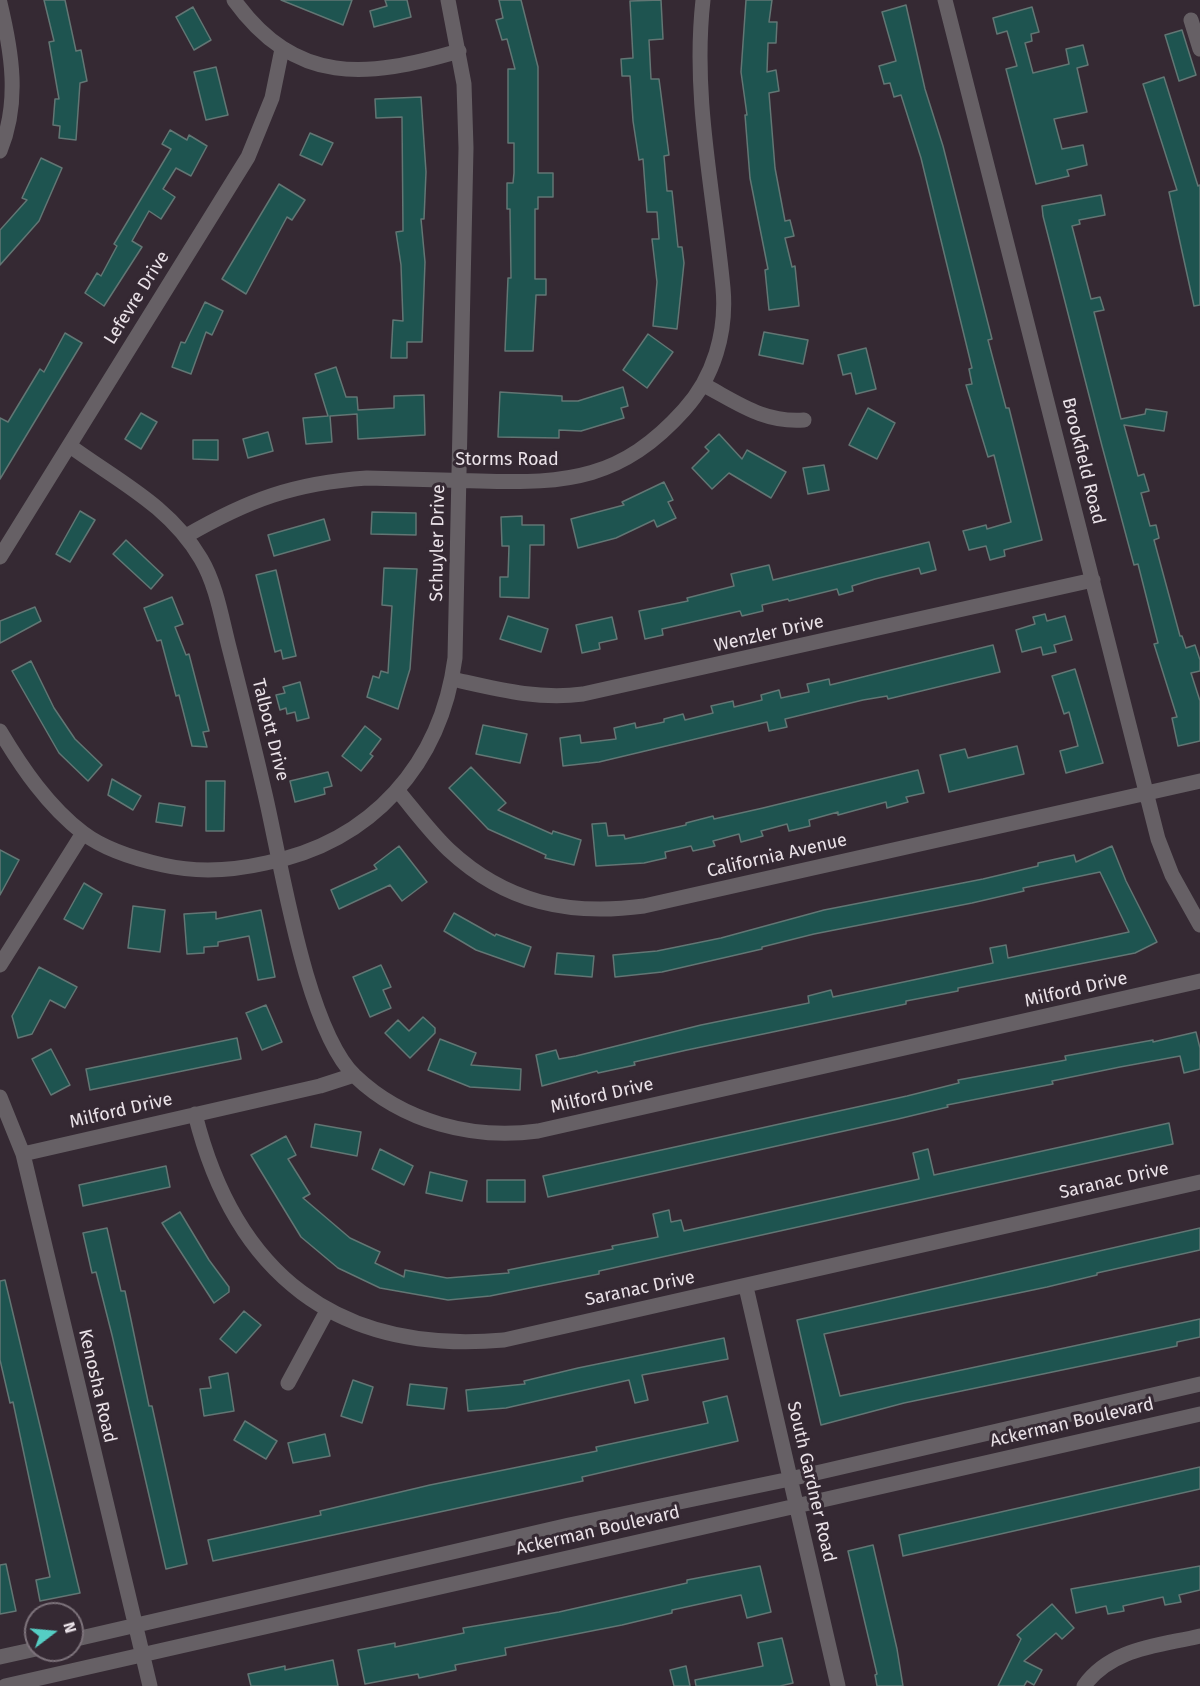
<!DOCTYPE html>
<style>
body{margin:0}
#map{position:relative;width:1200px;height:1686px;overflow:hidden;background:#352933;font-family:"Fira Sans",sans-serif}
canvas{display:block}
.north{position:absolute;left:24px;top:1602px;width:60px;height:60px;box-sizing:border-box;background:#352933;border:2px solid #7d737b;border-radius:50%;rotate:74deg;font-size:16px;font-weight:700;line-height:24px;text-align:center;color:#eae2e8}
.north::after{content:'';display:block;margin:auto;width:21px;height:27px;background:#55cec4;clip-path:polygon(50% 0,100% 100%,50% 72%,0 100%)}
</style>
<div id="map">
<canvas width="1200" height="1686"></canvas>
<div class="north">N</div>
</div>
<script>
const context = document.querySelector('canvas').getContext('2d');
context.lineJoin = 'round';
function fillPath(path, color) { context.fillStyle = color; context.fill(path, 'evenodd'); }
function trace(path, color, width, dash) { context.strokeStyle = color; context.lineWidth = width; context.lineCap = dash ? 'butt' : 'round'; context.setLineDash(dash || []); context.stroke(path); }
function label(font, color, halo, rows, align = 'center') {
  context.font = font + ' "Fira Sans",sans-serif'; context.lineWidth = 6; context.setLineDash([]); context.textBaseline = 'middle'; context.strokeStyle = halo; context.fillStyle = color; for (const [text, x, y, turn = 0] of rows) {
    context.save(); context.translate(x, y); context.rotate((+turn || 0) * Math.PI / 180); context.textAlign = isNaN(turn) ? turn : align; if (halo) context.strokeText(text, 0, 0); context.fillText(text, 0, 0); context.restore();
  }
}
const building = new Path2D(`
 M44,0H65L76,51L81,50L87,81L80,83L76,140L59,138L60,126L53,125L55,99H59L49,42L54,41Z
 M281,0H352L343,25Z
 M385,0H407L411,17L374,27L370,11L387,6Z
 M499,0H521L538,67V173H553V197H538V209H535V279H546V295H536L533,351H505L508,278H511L510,209H507V183H513L514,173V143H508V69H515L507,39L502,40L496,20L503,18Z
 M661,0L663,39L649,40L651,79H659L669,155L664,156L667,191H672L678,247H682L684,263L677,329L653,326L657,282L652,239H659L657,212H647L643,159L639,160L633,121L630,76H622L621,59L633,58L630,1Z
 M746,0H772L769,22H777L776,43H768L767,72L776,70L779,91L769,93L775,168L785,221L790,220L794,236L785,238L792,267L795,266L799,306L769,310L765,270L768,269L750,178L745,115H747L741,72Z
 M906,5L925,89L943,146L992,339L988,340L1006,408H1009L1042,540L1004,550L1005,556L990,560L986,546L969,550L963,531L986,525L987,529L1011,522L994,455L988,457L966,385L972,384L969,369L972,368L921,158L901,95L894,97L890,83L884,84L879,66L896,61L882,12Z
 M193,7L211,40L194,50L176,17Z
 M1032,7L1039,32L1031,34L1032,41L1025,43L1033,73L1069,64L1066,49L1083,45L1088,65L1077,68L1087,112L1054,119L1062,149L1083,145L1087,165L1067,170L1069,176L1036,184L1006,69L1017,66L1007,31L997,34L993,18Z
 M1182,30L1196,75L1179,81L1165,35Z
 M216,67L228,115L206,120L194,72Z
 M1164,77L1198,186L1200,185V305L1194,306L1169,192L1177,190L1143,84Z
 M421,97L426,172L424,219H421L425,262L422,342H407V358H391L393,320L403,321L401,265L396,232L403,231L402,117L376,118L375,99Z
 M170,130L187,140L189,135L207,146L191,176L176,168L163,189L175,197L161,219L149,211L132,241L142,247L104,306L85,293L97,273L101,276L117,246L114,244L171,149L162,144Z
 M310,133L333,143L322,165L300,155Z
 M41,158L62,168L39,221L0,265V230L27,200L22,198Z
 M279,184L305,200L292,220L287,217L246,294L222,279Z
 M1101,195L1105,215L1079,220L1080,224L1072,226L1091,299L1100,297L1104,310L1094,312L1121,419L1145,414L1146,409L1167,412L1164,431L1124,425L1138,476L1144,474L1149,491L1141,493L1150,526L1156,525L1159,538L1154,540L1180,636H1182L1186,648L1195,645L1200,660V671L1191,673L1200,701V741L1178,746L1172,718L1177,717L1154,644L1158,643L1138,564L1134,565L1102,446L1043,216L1042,206Z
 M205,302L223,311L212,335L206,332L191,374L172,367L181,342L185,343Z
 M764,332L808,340L803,364L759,355Z
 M65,333L82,343L0,479V418L8,422L40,369L44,372Z
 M648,334L673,352L647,388L623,370Z
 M866,348L876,389L856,394L851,373L843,375L838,355Z
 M336,367L346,397H357L358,410L394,408V396L424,395L425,435L358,439L357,414L330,416L332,442L306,444L303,418L328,416L315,374Z
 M623,387L628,406L621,408L624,418L581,431L559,430V438L498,437L500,392L562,396V401H578Z
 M868,408L895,423L877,459L849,445Z
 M141,413L157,422L141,449L125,439Z
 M268,432L273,451L248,458L243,439Z
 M719,434L742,459L747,450L786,472L771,498L729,473L712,489L692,468L709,451L705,447Z
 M193,440H218V460L193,459Z
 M824,465L829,490L808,494L803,468Z
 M664,482L673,500L668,502L676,518L657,527L654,520L616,538L578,548L571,519L624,505L622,502Z
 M80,511L95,520L70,562L56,554Z
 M372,512L416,513V535L371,534Z
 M522,516V525H544V545H530L529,598L500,597V577H508L509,546H502L501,517Z
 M324,519L330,540L274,556L268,535Z
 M126,540L163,575L151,589L113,554Z
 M929,542L936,570L921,574L919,568L875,579L852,586L853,591L839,595L837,589L789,601L788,599L762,605L763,611L742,616L740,611L662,629L663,635L645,639L639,611L688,601L687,598L734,586L731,574L769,565L773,580Z
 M384,568L417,569L410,669L398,709L367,697L373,676L379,678L381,671L388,673L392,606L382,605Z
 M276,570L296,656L283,659L281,650L275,652L256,575Z
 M172,597L183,624L175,627L186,655L189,654L209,731L203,732L207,747L192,746L179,695L176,696L161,640L157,641L144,608Z
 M35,607L41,621L0,643V621Z
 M1045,614L1047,621L1065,616L1072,640L1054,645L1056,652L1043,655L1041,647L1022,652L1016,630L1035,624L1033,617Z
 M508,616L548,629L541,652L500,639Z
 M612,617L617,639L599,643L600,649L582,653L576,625Z
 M993,645L1000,672L888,699L887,696L863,700L785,719L787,727L769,731L767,722L599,762L563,766L560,738L580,735L581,743L616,739L614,728L635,723L636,728L664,722V719L683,714L685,720L713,713L711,706L733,701L734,707L762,700L761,695L779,690L781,698L809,692L807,684L829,679L830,685Z
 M31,661L54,708L75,739L102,765L88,781L59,753L12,671Z
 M1075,669L1103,763L1066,773L1060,751L1078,746L1069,712L1064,714L1052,676Z
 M300,682L309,718L297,721L295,712L287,714L286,708L280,710L276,695L285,693L283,687Z
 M483,725L527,734L520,763L476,754Z
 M365,726L381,739L370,754L373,756L361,771L342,756Z
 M1017,746L1024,774L949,792L940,755L965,749L968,758Z
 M471,767L506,803L498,810L552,834L553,831L581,840L574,865L545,858L546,855L488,829L449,788Z
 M918,770L924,793L906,797L908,802L887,808L886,802L838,815V812L809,820L810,826L789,831L787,824L761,831L763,836L741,842L739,834L713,841L715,846L693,851L691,846L665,852L666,858L644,863L596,866L592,824L606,823L608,836L624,835L625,839L686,825V823L713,816L714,819L763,808Z
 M328,772L332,786L324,788L325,794L295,802L290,781Z
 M112,779L141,796L133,810L108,795Z
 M206,781H225L224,831H206Z
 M159,803L185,807L182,826L156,822Z
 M399,846L427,882L402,901L390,885L339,909L331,890L377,869L374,865Z
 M1112,846L1126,881L1157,942L1135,953L958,988V991L906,1001V1004L687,1050L634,1062L635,1065L598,1073L597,1071L542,1086L536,1055L556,1050L559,1059L576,1056L701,1025L809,1003L808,996L831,990L833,997L993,963L990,948L1006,945L1008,958L1129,932L1100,872L1023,888L1024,891L972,903L814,934L762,947V949L662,972L615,977L613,955L657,951L721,938L824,910L983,879L1038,866V863L1074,855L1076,862Z
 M0,850L19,860L0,895Z
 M84,883L102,894L83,929L64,919Z
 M133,906L165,910L160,952L128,948Z
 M261,910L275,977L258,980L249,936L218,942V946L204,947V953L187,954L184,914L216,912V919Z
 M454,913L495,936L496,934L531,947L524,967L476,950L444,931Z
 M557,953L594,956L592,977L555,974Z
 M381,965L391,987L383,990L391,1008L370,1017L353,977Z
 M39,967L77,987L65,1008L50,1000L32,1034L18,1038L12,1016Z
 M266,1005L282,1042L262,1050L246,1013Z
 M423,1017L435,1028V1033L410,1058L385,1033L398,1020L409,1031Z
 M1196,1032L1200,1048V1069L1184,1073L1180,1056L1120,1067L1052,1081L1053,1084L947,1105L948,1107L898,1119L548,1197L543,1176L907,1096L959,1083L958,1080L1066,1060L1065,1056L1153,1040V1042Z
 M237,1038L241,1059L90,1090L86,1069Z
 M440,1039L476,1053L471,1065L521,1069L520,1090L470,1087L428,1070Z
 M51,1049L70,1085L51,1095L32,1059Z
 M1169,1123L1173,1144L599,1271V1274L490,1296L448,1300L380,1288L338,1268L301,1237L251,1155L286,1136L296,1155L288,1159L310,1194L303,1198L350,1238L380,1252L375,1263L404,1277L405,1270L447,1278L509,1273L508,1270L613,1249L612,1246L658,1237L653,1214L669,1210L671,1222L681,1220L684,1231L919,1179L913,1153L928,1149L934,1175Z
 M315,1124L361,1132L357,1156L311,1147Z
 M380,1149L413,1166L404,1185L372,1169Z
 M166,1166L170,1187L83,1206L79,1185Z
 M430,1172L467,1181L462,1201L426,1193Z
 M487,1180H525V1202H487Z
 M180,1212L209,1260L229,1287V1292L214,1303L162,1223Z
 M107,1228L121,1291H125L149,1406H152L187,1564L166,1569L112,1335L96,1272L92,1273L83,1233Z
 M1200,1228V1250L1097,1273V1275L1047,1287L824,1334L840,1396L1200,1319V1337L1177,1342V1346L904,1403L821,1425L797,1320Z
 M5,1280L80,1593L40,1601L36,1580L50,1577L13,1402L10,1403L0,1360V1281Z
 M244,1311L261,1325L236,1353L220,1339Z
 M724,1338L728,1359L642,1375L648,1400L635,1403L629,1380L506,1408L468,1411L466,1390L525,1384L524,1381L578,1368Z
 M228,1373L234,1411L204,1416L200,1389L211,1388L209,1377Z
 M353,1380L373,1387L362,1423L341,1416Z
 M410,1384L447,1388L444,1409L407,1405Z
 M727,1396L738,1441L582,1477L583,1481L213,1561L208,1540L321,1515L320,1511L430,1485L597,1451L596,1447L708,1423L703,1402Z
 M245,1421L277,1441L266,1459L234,1440Z
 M325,1434L330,1456L293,1463L288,1443Z
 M1200,1467V1489L903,1556L899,1535Z
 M873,1545L897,1649L903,1686H877L875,1675L877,1674L848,1551Z
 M6,1564L16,1611L0,1614V1565Z
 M760,1566L771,1612L747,1618L741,1595L672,1610V1613L622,1625L505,1648L506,1655L455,1665L456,1670L419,1678L418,1674L365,1684L358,1650L395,1643V1647L464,1633L463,1628L559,1612L687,1583V1580Z
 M1200,1566V1590L1179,1595L1181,1602L1165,1605L1163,1597L1123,1606L1124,1611L1108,1614L1106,1606L1076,1613L1071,1589Z
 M1052,1604L1074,1628L1062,1639L1056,1633L1024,1661L1042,1670L1034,1685L1027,1681L1024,1686H998L1021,1639L1017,1635Z
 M782,1638L793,1683L780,1686H696L695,1680L763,1666L758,1643Z
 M333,1660L338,1686H251L248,1674L285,1666V1670Z
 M686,1666L690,1686H674L670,1670Z`);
const minor = new Path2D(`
 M234,0C296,86 367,78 459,51
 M945,0L1158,839L1172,875L1200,925
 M0,3C12,53 20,102 0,151
 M1191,20L1200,49
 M704,385C738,403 764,423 804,420
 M70,446C118,481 170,506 201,559C217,586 222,621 230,651C242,698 254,746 265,794C281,862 306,1029 355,1076C403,1122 473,1140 538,1131L1200,981
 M186,536C248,500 294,483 367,478C404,479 442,480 480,481C568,484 622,479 684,410C714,377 727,332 723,288C714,192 692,98 703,0
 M0,557L248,157L272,98L282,49
 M452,679C497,689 537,700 583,694L1093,580
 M0,731C22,768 48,806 83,833C104,849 136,859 163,865C198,873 231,871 266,863C372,842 441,764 455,658L466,148L464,84L448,0
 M398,791C414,810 430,832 449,850C506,903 569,916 644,906L1200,781
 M0,965L83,833
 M0,1097L23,1154L150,1686
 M195,1114C235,1274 337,1355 504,1340L1200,1182
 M23,1154L320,1086L354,1075
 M746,1287L838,1686
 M288,1383L328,1309
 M72,1640L569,1525L790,1479L1200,1384
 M0,1657L36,1649
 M5,1686L1200,1414
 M1084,1686C1111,1648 1158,1646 1200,1636`);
const streetNames = [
 ["Lefevre Drive",137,298,-58],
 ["Storms Road",507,460],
 ["Brookfield Road",1083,461,76],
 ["Schuyler Drive",438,543,-89],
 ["Wenzler Drive",769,634,-13],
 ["Talbott Drive",270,730,76],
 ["California Avenue",777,856,-13],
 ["Milford Drive",1076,990,-13],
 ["Milford Drive",602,1096,-13],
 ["Milford Drive",121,1111,-13],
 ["Saranac Drive",1114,1181,-13],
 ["Saranac Drive",640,1289,-12],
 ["Kenosha Road",97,1386,77],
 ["Ackerman Boulevard",1072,1423,-13],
 ["South Gardner Road",811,1482,77],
 ["Ackerman Boulevard",598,1531,-13]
];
fillPath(building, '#1e5450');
trace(building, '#627674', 1.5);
trace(minor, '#666065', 15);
label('18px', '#eae2e8', '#352933', streetNames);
</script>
